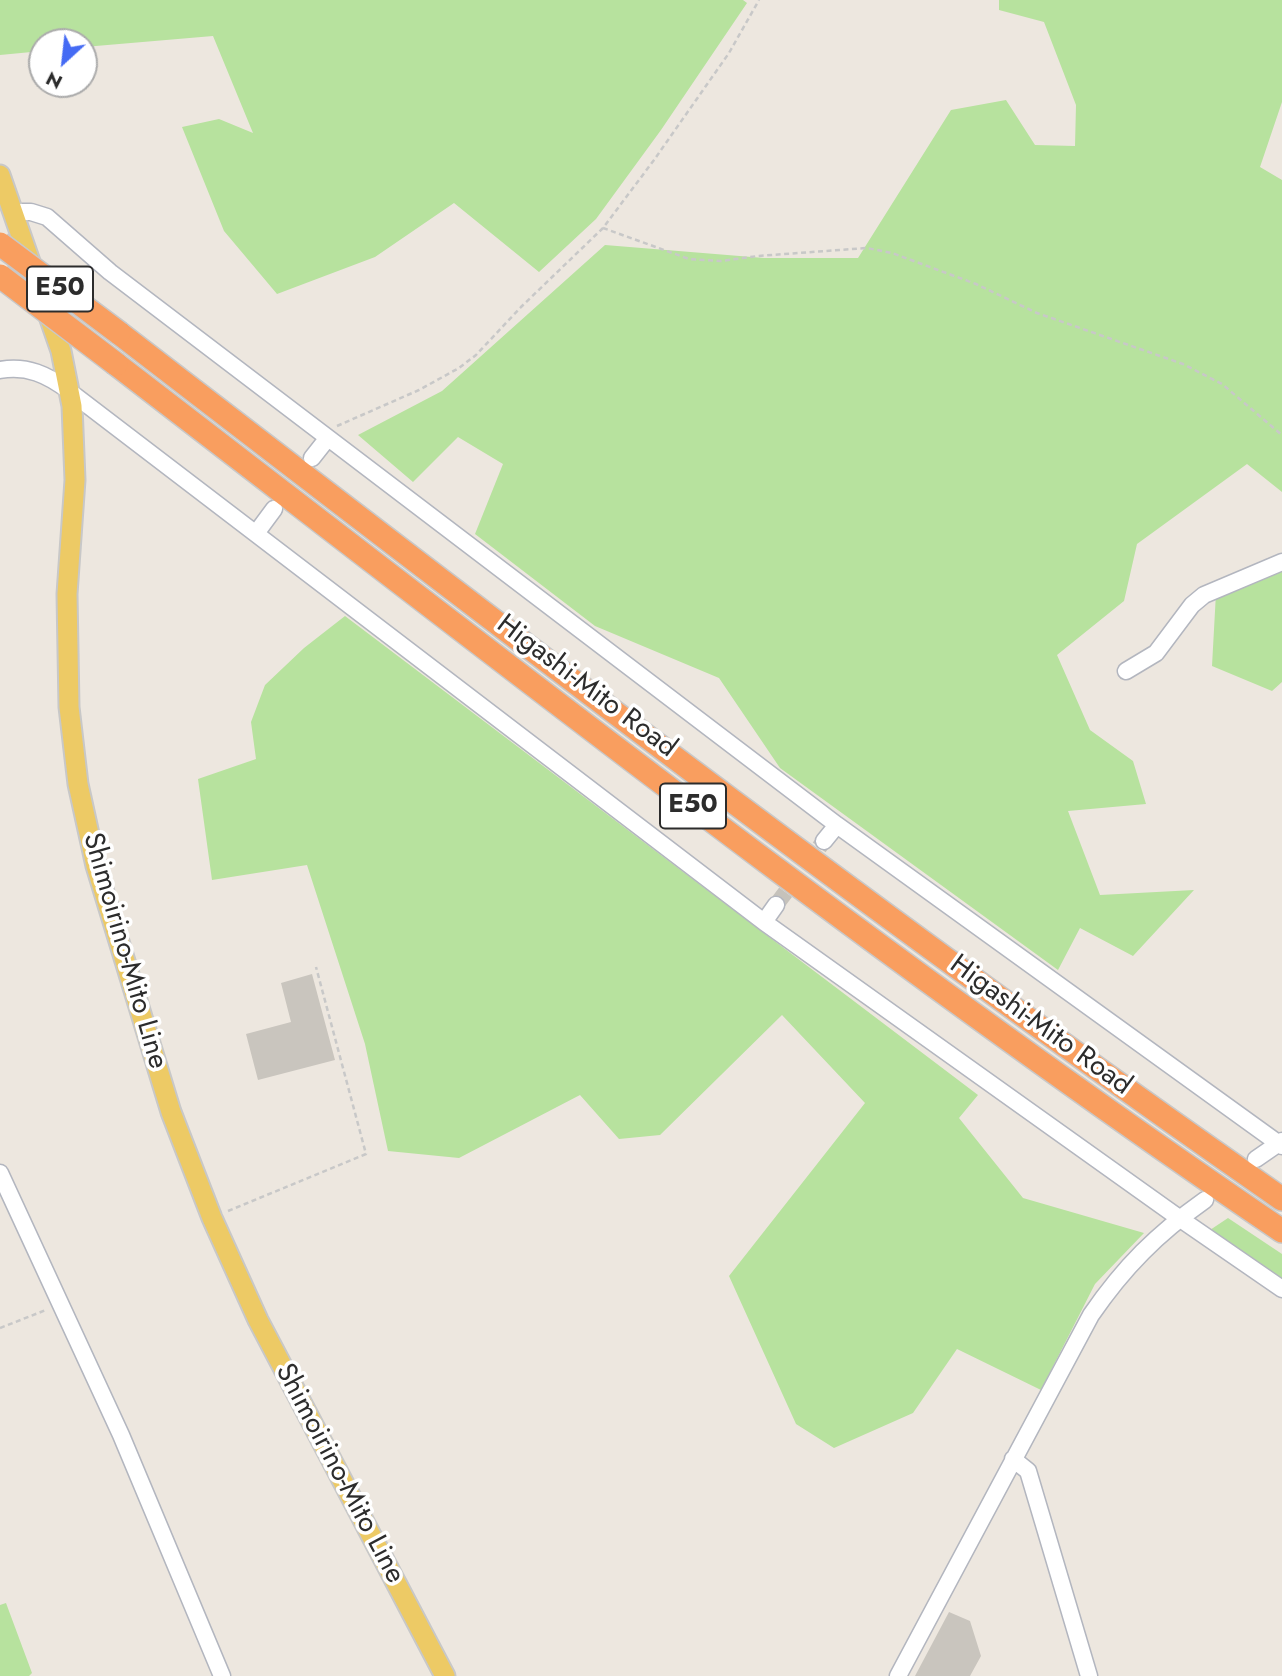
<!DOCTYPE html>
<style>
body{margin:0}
#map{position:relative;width:1282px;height:1676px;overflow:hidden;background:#ede7df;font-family:Jost,sans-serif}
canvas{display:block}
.north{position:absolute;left:28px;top:28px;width:70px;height:70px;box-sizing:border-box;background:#fff;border:2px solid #ababab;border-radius:50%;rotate:207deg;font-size:19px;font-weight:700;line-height:28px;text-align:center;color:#2c2c2c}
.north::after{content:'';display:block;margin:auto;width:24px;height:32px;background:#456bf4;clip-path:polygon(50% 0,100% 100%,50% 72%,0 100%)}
</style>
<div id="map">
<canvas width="1282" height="1676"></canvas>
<div class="north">N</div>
</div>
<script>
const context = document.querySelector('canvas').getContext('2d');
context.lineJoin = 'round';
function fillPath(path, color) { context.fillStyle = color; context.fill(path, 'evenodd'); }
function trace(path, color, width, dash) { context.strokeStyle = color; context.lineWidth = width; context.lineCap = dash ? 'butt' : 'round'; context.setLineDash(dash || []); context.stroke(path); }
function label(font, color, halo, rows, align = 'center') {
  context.font = font + ' Jost,sans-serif'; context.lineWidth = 7; context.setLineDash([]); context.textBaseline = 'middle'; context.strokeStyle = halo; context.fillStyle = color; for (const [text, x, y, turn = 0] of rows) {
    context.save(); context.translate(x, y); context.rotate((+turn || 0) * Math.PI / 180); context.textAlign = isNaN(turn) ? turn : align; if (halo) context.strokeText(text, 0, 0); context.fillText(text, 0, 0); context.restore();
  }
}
const green = new Path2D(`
 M0,0H743L747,3L661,130L596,219L539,272L454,203L375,257L277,294L224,231L182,127L219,119L253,133L213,36L84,47V42H42V51L0,55Z
 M999,0H1282V102L1260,167L1282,180V492L1247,464L1137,544L1124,601L1057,655L1090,730L1133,761L1146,804L1068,811L1100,895L1194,890L1133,956L1080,928L1058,970L780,768L719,678L595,626L475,534L503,464L458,437L413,482L358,435L442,391L605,245L764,258H858L951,110L1006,100L1035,145L1075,146L1076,105L1044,22L999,10Z
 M1282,568V682L1272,691L1212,666L1216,593Z
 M345,616L978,1095L959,1118L1023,1198L1144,1233L1095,1284L1041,1390L957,1349L913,1413L834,1448L796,1424L729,1276L865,1103L782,1015L660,1135L619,1139L580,1095L459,1158L388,1151L365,1044L307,865L212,880L198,779L256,759L251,722L265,685L304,648Z
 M1228,1218L1282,1254V1279L1210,1230Z
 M6,1603L32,1673L29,1676H0V1605Z`);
const building = new Path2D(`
 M312,974L335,1060L258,1080L246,1034L291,1022L281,983Z
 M949,1612L970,1621L981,1656L970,1676H915Z`);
const minorTunnel = new Path2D(`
 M776,905L824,841`);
const path = new Path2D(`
 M603,228L689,259L721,261L758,256L867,248L892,253L976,284L1037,313L1183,364L1222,384L1282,435
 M337,426L419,390L459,368L476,355L521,307L603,228L654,160L729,53L759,0
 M228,1211L366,1154L316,967
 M0,1328L46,1310`);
const minor = new Path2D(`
 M14,212H31L47,217L110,272L837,825L1282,1146
 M0,370C27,365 48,375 69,391L764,922L1179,1218L1282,1289
 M312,458L327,439
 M257,532L274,509
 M1126,671L1156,653L1192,605L1204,595L1282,562
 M824,841L837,825
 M764,922L776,905
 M1256,1159L1282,1141
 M0,1173L121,1435L222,1676
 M1013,1459L1028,1471L1089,1676
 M898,1676L1091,1315C1124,1267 1157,1234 1205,1200`);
const major = new Path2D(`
 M0,175L61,351L72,406L75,480L67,594L69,707L78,784L96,866L171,1112L212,1218L258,1320L445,1676`);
const highway = new Path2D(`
 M119,333C502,628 885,923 1282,1199
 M116,364C500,659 881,959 1282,1231`);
const highwayBridge = new Path2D(`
 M0,244L119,333
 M0,276L116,364`);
const shields = [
 [60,289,66],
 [693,806,66]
];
const shieldNames = [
 ["E50",60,289],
 ["E50",693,806]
];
const streetNames = [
 ["Higashi-Mito Road",586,687,37],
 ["Shimoirino-Mito Line",124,951,74],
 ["Higashi-Mito Road",1040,1026,36],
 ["Shimoirino-Mito Line",339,1474,62]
];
fillPath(green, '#b7e29e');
fillPath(building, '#c9c5be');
trace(minorTunnel, '#c6c2bb', 16, [16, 8]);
trace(minor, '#b3b6bf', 19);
trace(major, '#c8c8c8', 23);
trace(highway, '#c8c8c8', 26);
trace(path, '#c8c8c8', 2.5, [5, 3.5]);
trace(minor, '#fff', 16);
trace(major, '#edca65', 19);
trace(highway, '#f99e5f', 23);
trace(highwayBridge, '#c8c8c8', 26, []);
trace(highwayBridge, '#f99e5f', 23);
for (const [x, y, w] of shields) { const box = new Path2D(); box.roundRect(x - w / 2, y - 22.5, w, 45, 5); context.fillStyle = '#fff'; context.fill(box); trace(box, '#2c2c2c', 2); }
label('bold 26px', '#2c2c2c', null, shieldNames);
label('28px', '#2c2c2c', '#fff', streetNames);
</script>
